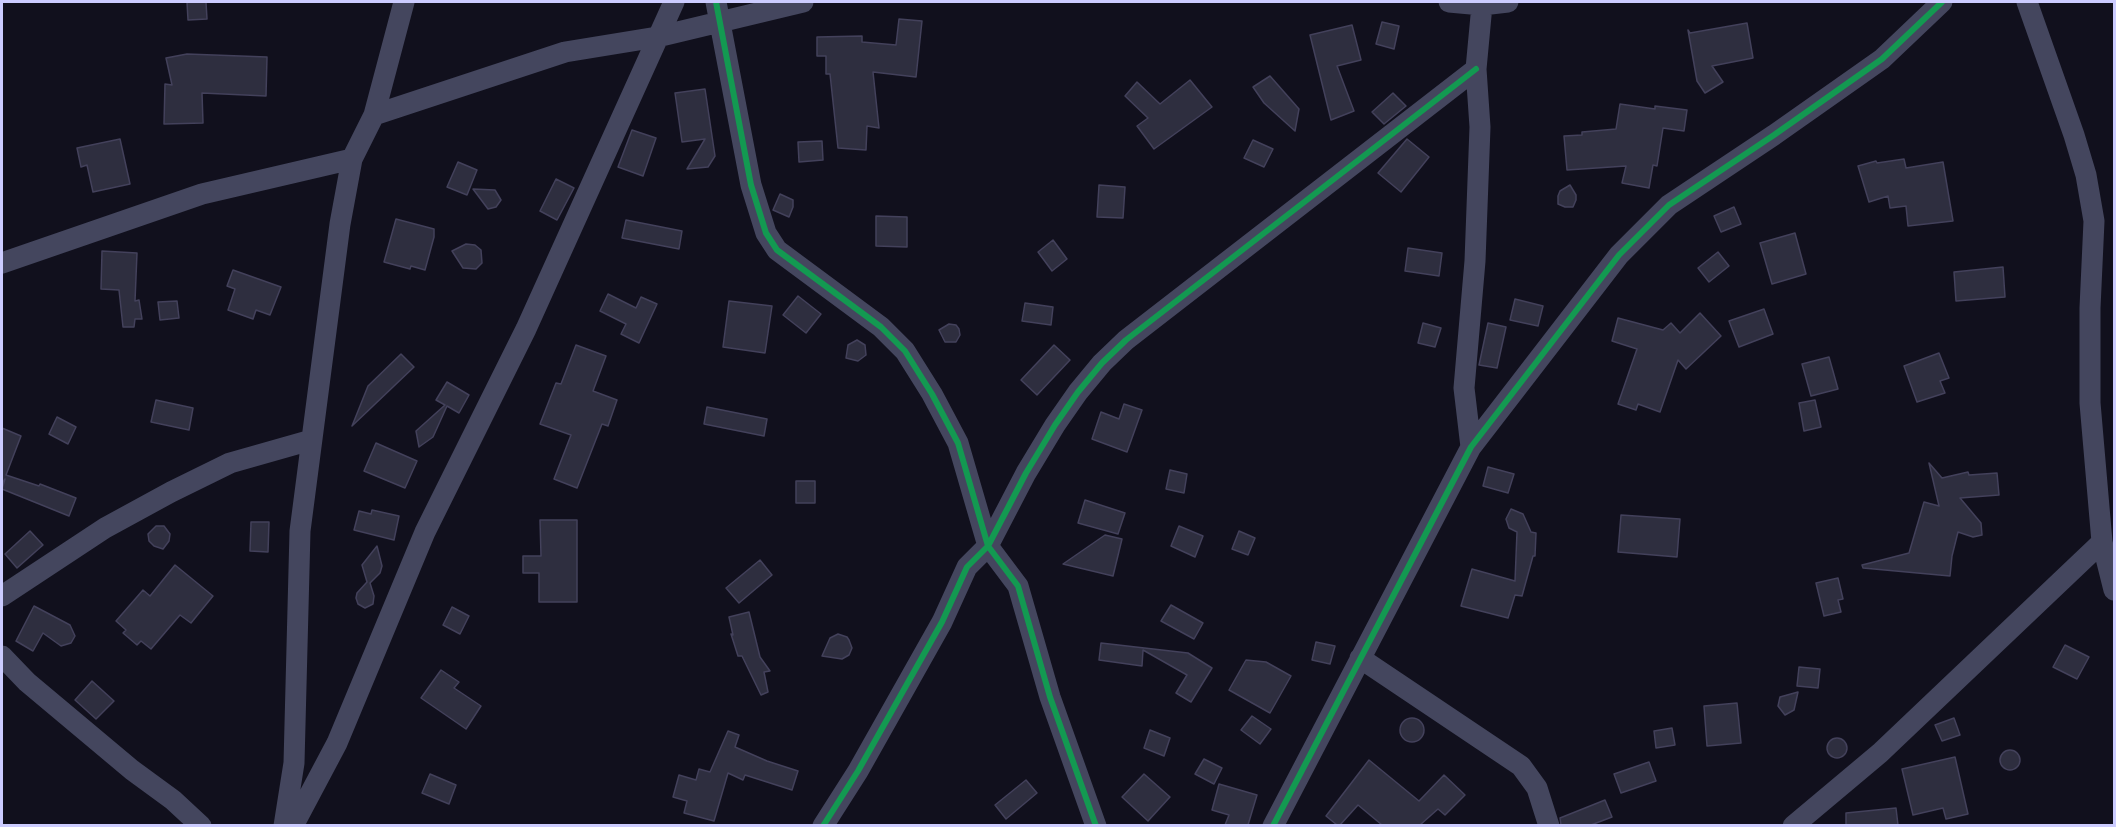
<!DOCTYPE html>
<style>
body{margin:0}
#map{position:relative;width:2116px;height:827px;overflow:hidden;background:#11101d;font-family:"Fira Sans",sans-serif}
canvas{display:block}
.frame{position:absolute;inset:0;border:3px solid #ccf;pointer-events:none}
</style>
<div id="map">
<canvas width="2116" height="827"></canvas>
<div class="frame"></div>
</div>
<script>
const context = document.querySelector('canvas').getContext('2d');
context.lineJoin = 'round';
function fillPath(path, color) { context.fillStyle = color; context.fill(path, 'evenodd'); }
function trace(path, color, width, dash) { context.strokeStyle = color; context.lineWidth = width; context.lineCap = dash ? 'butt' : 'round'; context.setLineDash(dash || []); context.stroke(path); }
const building = new Path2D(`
 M187,2H206L207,19L188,20Z
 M899,19L922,21L916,77L873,72L879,128L867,126L866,150L838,148L830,74H826V56H817V37L862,36V42L896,45Z
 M1382,22L1399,26L1394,49L1376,44Z
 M1747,23L1753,58L1712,66L1723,82L1705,93L1697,81L1688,30L1690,33Z
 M1352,25L1361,60L1337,66L1354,111L1331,120L1310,35Z
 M187,54L267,57L266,96L202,93L203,123L164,124L165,84L172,85L166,58Z
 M1270,76L1299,109L1295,131L1264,103L1253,87Z
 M1190,80L1212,107L1154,149L1137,126L1148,118L1125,96L1137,82L1160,104Z
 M705,89L715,156L708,167L687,169L705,139L682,142L675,93Z
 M1393,93L1406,106L1384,124L1372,112Z
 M1620,104L1655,109V106L1687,110L1684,131L1663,128L1657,166L1653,165L1649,188L1622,183L1626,166L1567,170L1564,136L1582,135V132L1616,129Z
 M632,130L656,138L643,176L618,167Z
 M120,139L130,184L93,192L87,165L81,167L77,148Z
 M1407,139L1429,157L1401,192L1378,173Z
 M1253,140L1273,149L1264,167L1244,158Z
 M822,141L823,160L799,162L798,142Z
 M1904,159L1906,168L1943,162L1953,221L1908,226L1906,206L1890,208L1888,196L1869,202L1858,166L1876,161L1877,163Z
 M458,162L477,170L467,195L447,187Z
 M556,179L574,188L557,220L540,211Z
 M1099,185L1125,187L1123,218L1097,217Z
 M1570,185L1576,195V200L1573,207H1565L1558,204V196L1560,191Z
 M473,189L495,190L501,200L496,207L488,209Z
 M780,194L793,200V207L789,217L773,210Z
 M1734,207L1741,224L1721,232L1714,216Z
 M876,216L907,217V247L876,246Z
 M396,219L434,229V237L425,270L411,266L410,269L384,262Z
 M626,220L682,231L679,249L622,238Z
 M1795,233L1806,274L1772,284L1760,243Z
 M1053,240L1067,259L1052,271L1038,252Z
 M466,244L475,245L481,250L482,263L476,269L463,268L452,251Z
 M1408,248L1442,253L1439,276L1405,271Z
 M102,251L137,253L135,301L139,300L142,319H135L134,327H123L119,290L101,289Z
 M1718,252L1729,266L1709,282L1698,268Z
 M2003,267L2005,297L1956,301L1954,272Z
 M233,270L281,287L270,315L256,310L253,319L228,310L235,289L227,286Z
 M608,294L636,308L641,297L657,304L639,343L621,334L626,324L600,311Z
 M798,296L821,314L806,333L783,315Z
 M1515,299L1543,306L1538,326L1510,320Z
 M177,301L179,318L160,320L158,302Z
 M729,301L772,306L765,353L723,347Z
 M1025,303L1053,307L1051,325L1022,321Z
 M1764,309L1773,334L1739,347L1729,321Z
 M1700,313L1721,336L1686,369L1678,360L1660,412L1638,404L1636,410L1618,404L1637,349L1612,341L1618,318L1663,330L1671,323L1680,333Z
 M1423,323L1441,328L1435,347L1418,343Z
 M1488,323L1506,327L1497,368L1479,365Z
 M949,324L956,325L959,329L960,335L956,342H945L939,330Z
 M857,340L865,345L866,355L858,361L846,358L848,345Z
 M576,345L606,356L593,391L617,400L608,426L602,424L577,488L554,479L571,435L540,424L556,383L561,384Z
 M1054,345L1070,360L1037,395L1021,380Z
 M1939,353L1949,378L1940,381L1945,393L1917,402L1904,366Z
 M401,354L414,367L352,426L368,386Z
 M1829,357L1838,389L1811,396L1802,364Z
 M447,382L469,395L459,413L447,406L433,437L419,447L416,431L445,405L436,400Z
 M156,400L193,408L189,430L151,422Z
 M1815,400L1821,427L1804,431L1799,403Z
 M1124,404L1142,410L1127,452L1092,439L1101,412L1119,419Z
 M707,407L767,419L764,436L704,424Z
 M57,417L76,427L68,444L49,434Z
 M2,428L21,436L6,475L39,486L40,484L76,498L69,516L2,489L5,479L2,483Z
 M376,443L417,461L405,488L364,471Z
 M1929,463L1942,478L1968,472L1969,475L1997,473L1999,495L1960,498L1981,523L1982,535L1973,537L1958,532L1952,556L1950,576L1863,568L1862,565L1909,553L1924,502L1939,506Z
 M1488,467L1514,474L1508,493L1483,486Z
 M1170,470L1187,474L1184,493L1166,489Z
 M796,481H815V503H796Z
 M1085,500L1125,513L1118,534L1078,523Z
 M1511,509L1523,514L1531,532L1536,533L1535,556H1533L1522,596L1515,595L1508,618L1461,606L1472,569L1515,581L1517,532L1509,528L1506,519Z
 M372,510L399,516L394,540L354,530L359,511L371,514Z
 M1621,515L1680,519L1677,557L1618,552Z
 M540,520H577V602H539V573H523V556H541Z
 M251,522H269L268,552L250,551Z
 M156,526H164L170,534L169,541L163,549L154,546L149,541L148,534Z
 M1179,526L1203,536L1195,557L1171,546Z
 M30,531L43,545L17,568L5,554Z
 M1239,531L1255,538L1248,555L1232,549Z
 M1105,535L1122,539L1113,576L1063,564Z
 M377,546L382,566L380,573L370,583L374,596L373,604L365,608L358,604L356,598L357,593L367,582L362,565Z
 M760,560L772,575L739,603L726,588Z
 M175,565L213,596L191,623L180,615L151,649L141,641L137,645L123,633L126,630L116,621L143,590L150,596Z
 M1838,578L1843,599L1838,600L1841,612L1824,616L1816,583Z
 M1171,605L1203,623L1194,639L1161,621Z
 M34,606L70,625L75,636L71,643L61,646L43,633L33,651L16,641Z
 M452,607L469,616L460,634L443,625Z
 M749,612L760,657L770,671L764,672L768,692L761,695L742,656H738L731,634L733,635L729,617Z
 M838,634L847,637L849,640L852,648L849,655L842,659L822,656L830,638Z
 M1316,642L1335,646L1330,664L1312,660Z
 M1101,643L1188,653L1212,668L1191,702L1176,693L1187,675L1143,650L1142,666L1099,660Z
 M2065,645L2089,657L2077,679L2053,667Z
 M1246,660L1266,662L1291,676L1270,713L1229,690Z
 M1799,667L1820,669L1818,688L1797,686Z
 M441,670L459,682L454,688L481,706L466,729L421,698Z
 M92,681L114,701L96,719L75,700Z
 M1798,692L1794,710L1785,715L1778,706L1780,697Z
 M1737,703L1741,743L1707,746L1704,706Z
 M1252,716L1271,729L1260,744L1241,730Z
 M1400 730a12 12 0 1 1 24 0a12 12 0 1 1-24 0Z
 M1954,718L1960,735L1942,741L1935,725Z
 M1672,728L1675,745L1656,748L1654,731Z
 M1150,730L1170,738L1164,756L1144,748Z
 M728,731L739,735L735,747L767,761L798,771L792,790L745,775L743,780L728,773L714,821L684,813L687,801L673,797L679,775L696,780L699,769L710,772Z
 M1827 748a10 10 0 1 1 20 0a10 10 0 1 1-20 0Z
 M2000 760a10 10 0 1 1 20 0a10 10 0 1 1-20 0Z
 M1955,757L1968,814L1946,819L1943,808L1913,815L1902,769Z
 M1204,759L1222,768L1214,784L1195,774Z
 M1369,760L1419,801L1444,775L1465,795L1445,815L1438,809L1420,825H1382L1358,805L1340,825H1337L1326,816Z
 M1649,762L1656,781L1621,793L1614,774Z
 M430,774L456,785L449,804L422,793Z
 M1144,774L1170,797L1148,821L1122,797Z
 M1026,780L1037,793L1006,819L995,805Z
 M1219,784L1257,795L1248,825H1225L1229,815L1212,810Z
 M1605,800L1612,817L1591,825H1561L1560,818Z
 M1896,808L1898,825H1846V813Z`);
const minor = new Path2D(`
 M716,2L751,185L766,233L777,250L881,327L905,351L932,394L958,443L988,546L1018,586L1050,697L1096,826
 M1449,2L1482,5L1508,2
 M2027,2L2074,135L2086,175L2094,221L2090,308V403L2102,542L2114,590
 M374,115L565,52L657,37L803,2
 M2,263L202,194L352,159
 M1471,447L1464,388L1475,261L1480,127L1476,69L1482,5
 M2,596L105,528L171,492L230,463L311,440
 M2,656L27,682L132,770L173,800L201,826
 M1360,658L1521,766L1537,788L1549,826
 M284,826L294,763L300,531L340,224L352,159L374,115L404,2
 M293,826L337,743L425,532L526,329L674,2
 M823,826L858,771L942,622L967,567L988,546L1026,473L1055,425L1078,392L1102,363L1126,340L1476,69
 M1273,826L1471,447L1619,255L1669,205L1774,135L1882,59L1942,2
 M1793,826L1880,753L2102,542`);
const cycleway = new Path2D(`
 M716,2L751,185L766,233L777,250L881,327L905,351L932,394L958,443L988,546L1018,586L1050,697L1096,826
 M823,826L858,771L942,622L967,567L988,546L1026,473L1055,425L1078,392L1102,363L1126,340L1476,69
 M1273,826L1471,447L1619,255L1669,205L1774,135L1882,59L1942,2`);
fillPath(building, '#2e2e3f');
trace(building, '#43415b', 1.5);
trace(minor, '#44465e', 21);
trace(cycleway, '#139951', 6);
</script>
